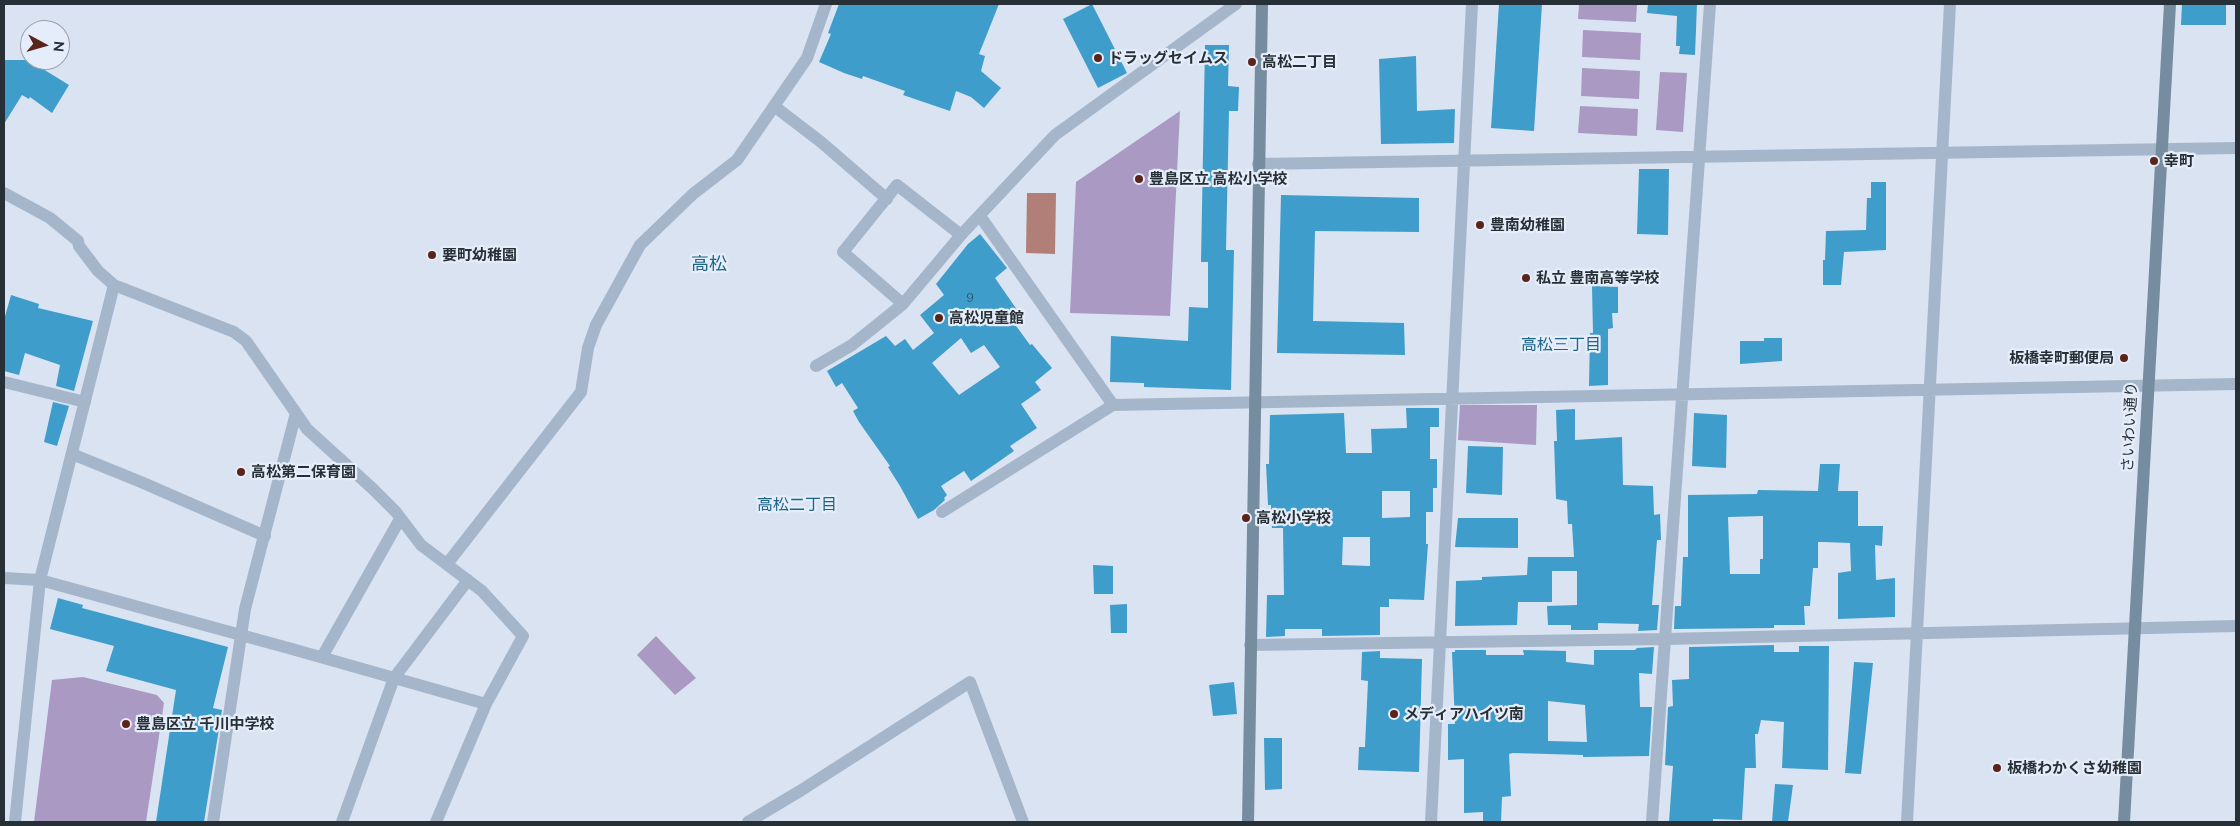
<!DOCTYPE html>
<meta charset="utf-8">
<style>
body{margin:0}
#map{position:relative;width:2240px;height:826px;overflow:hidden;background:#d9e3f2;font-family:Raleway,sans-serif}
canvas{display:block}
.frame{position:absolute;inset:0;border:5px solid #273036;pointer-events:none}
.north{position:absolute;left:20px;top:20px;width:50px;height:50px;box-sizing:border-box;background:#e6edfa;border:1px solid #9aa1ac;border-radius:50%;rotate:96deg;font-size:14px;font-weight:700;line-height:20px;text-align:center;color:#273036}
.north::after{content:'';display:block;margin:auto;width:18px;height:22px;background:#5a241a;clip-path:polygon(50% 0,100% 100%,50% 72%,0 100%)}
</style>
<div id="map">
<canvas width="2240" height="826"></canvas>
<div class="frame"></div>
<div class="north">N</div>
</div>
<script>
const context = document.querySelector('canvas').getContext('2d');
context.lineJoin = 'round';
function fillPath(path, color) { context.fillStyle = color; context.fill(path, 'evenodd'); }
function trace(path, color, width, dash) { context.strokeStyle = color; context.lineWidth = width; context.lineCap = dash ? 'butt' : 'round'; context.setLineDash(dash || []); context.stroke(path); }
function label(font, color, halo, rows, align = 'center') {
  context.font = font + ' Raleway,"Noto Sans JP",sans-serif'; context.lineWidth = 4.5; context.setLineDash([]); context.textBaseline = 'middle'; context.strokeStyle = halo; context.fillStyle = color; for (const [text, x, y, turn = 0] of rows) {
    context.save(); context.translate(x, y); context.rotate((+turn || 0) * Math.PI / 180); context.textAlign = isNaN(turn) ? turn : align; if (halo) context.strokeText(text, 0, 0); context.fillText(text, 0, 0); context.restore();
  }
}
const green = new Path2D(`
 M1579,4H1637L1636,22L1578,19Z
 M1583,30L1641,33L1640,60L1582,57Z
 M1582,68L1640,71L1639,99L1581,96Z
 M1660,72L1687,73L1683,132L1656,130Z
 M1580,106L1638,109L1637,136L1578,133Z
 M1180,111L1170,316L1070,313L1076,182Z
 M1460,405H1537L1536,445L1458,440Z
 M656,636L696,678L675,695L637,655Z
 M83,677L157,695L164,703L146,822H34L52,680Z`);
const water = new Path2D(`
 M1027,193H1056L1055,254L1026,253Z`);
const building = new Path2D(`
 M839,4H999L979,54L985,56L981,71L1001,88L984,108L971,97L956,91L950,111L903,95L905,91L863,76L862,79L844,73L819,62L831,34L828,33Z
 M1092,4L1127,73L1098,88L1063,19Z
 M1499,4H1542L1534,131L1491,128Z
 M1648,4H1697L1695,55L1679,54L1680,46H1676L1677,16L1647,13Z
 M2182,4H2226V25H2181Z
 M1205,45H1229L1228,86L1239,87L1238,111H1229L1226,250H1234L1231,390L1144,387V383L1110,382L1111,336L1188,341L1189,307L1208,308V262H1201Z
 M1416,56L1417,111L1455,109L1454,143L1381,144L1379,59Z
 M4,60H48L43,69L69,85L52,113L30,97L29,99L22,95L4,124Z
 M1639,169H1669L1668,235L1637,234Z
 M1871,182H1886V250L1844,252L1841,285H1823V260H1825L1826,231L1866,230L1867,198H1871Z
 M1281,195L1419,198V232L1315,231L1313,321L1404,323L1405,355L1277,353Z
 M980,234L1007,268L995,278L1022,317L1014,323L1030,345L1032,344L1052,368L1035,382L1041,390L1021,404L1037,428L1010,446L1014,451L971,481L964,471L941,486L947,495L944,498L945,500L934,510L918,519L900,486L888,467L890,466L859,422L853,411L858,408L842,383L836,387L827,371L886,336L895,346L905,339L913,350L934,333L920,315L944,295L936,284L968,244ZM961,338L971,353L984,345L1000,367L959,395L932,363Z
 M1592,286L1618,287V313H1612L1613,328L1608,329V385L1589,386L1590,333H1593Z
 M11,295L39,304L38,308L93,321L74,391L56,386L60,365L25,353L19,375L4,371V320Z
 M1764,338H1782V361L1740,364V341H1764Z
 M53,402L69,406L57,446L44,442Z
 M1406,408H1439V427H1430V459H1437V488H1433V512H1426V544H1428L1424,600L1389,599V607H1380V635L1322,636V629H1285V636L1266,637L1267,595H1284L1283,528H1272L1271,505H1268L1266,464H1269L1270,415L1344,413L1346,453H1372L1371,429L1407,428ZM1382,491H1410V517L1382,518ZM1343,537H1370V566L1342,565Z
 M1575,409V440L1622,437L1623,485L1653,486L1654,515L1660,514L1661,540H1657L1652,605H1659L1657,630L1638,631L1639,624L1598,623V630H1571V625H1548L1547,606L1577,605V571H1552V602H1518L1517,625L1455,626L1456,581L1482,580V577L1527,575L1528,557H1574L1572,524H1568L1567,501L1556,499L1554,441H1557L1556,410Z
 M1694,413L1727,415L1726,468L1692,466Z
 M1468,446L1503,447L1502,495L1466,493Z
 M1820,464H1840L1838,491H1858V526H1883L1882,546L1875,545L1876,580L1895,578V617L1838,619V573L1851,571L1850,543L1823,542H1818V568H1813L1810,606H1804L1805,625H1774V628L1674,629L1675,606H1681L1683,557H1688V495L1757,494L1758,490L1818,491ZM1763,516V559H1760V574H1730L1728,517Z
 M1458,518H1518V548L1455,547Z
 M1093,565L1113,566V594H1094Z
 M58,598L83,605L82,608L228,647L213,708L222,710L204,822H156L176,690L106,671L114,646L50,629Z
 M1127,604V633H1111L1110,605Z
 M1774,645V652H1799V646H1829L1828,770L1782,768L1784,722L1761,720L1758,734H1755L1756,768H1745L1742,820L1713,819V821L1669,822L1673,766L1665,765L1668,707L1673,706L1672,680L1689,679V647Z
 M1654,647L1652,674L1639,673L1640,707H1652L1649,756L1583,757V755L1513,753L1509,754L1511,796L1502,797L1501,822H1483V812L1464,813V759L1448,760V724H1455L1452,652H1455V650H1486V655H1524L1523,650L1566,651V662L1594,665V650H1635L1637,648ZM1548,701L1585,705L1587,742L1548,741Z
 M1380,651V658L1422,659L1419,772L1358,770L1359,747H1365L1368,681L1361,680L1362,652Z
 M1854,662L1873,663L1861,774L1845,773Z
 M1234,682L1237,714L1213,716L1209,685Z
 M1264,738H1282V789L1265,790Z
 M1775,784L1793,785L1788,822H1772Z`);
const street = new Path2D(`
 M774,106L821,142L887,199
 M1258,164L2236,148
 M4,193L50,218L78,241L79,246L98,271L114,285L234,332L246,341L307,429L373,489L396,512L421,545L482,591L523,636L486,704L436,822
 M980,216L1113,405L2236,384
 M903,304L843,252L897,185L961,235
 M816,366L852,345L903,304L961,235L1055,135L1236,4
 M4,382L85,402
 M72,454L141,482L265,536
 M942,512L1113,405
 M447,564L581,392L588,348L596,325L640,245L693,194L737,160L807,58L826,4
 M4,578L40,580L292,649L486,704
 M1250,645L1665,639L2236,626
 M322,657L400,519
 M15,822L40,580L114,285
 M213,822L245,609L296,413
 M342,822L394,678L468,580
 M748,822L800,791L970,682L1023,822
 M1431,822L1472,4
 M1652,822L1710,4
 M1907,822L1950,4`);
const secondary = new Path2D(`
 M1248,822L1262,4
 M2124,822L2170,4`);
const markers = [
 [1098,58,5,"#5a241a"],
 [1252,62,5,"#5a241a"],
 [2154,161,5,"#5a241a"],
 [1139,179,5,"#5a241a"],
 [1480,225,5,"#5a241a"],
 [432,255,5,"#5a241a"],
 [1526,278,5,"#5a241a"],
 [939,318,5,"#5a241a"],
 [2124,358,5,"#5a241a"],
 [241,472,5,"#5a241a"],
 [1246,518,5,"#5a241a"],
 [1394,714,5,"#5a241a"],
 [126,724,5,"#5a241a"],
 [1997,768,5,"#5a241a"]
];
const numberNames = [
 ["9",970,296]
];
const poiNames = [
 ["ドラッグセイムス",1108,58],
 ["高松二丁目",1262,62],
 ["幸町",2164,161],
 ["豊島区立 高松小学校",1149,179],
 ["豊南幼稚園",1490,225],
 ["要町幼稚園",442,255],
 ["私立 豊南高等学校",1536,278],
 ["高松児童館",949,318],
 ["板橋幸町郵便局",2114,358,"right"],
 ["高松第二保育園",251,472],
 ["高松小学校",1256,518],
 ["メディアハイツ南",1404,714],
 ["豊島区立 千川中学校",136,724],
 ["板橋わかくさ幼稚園",2007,768]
];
const streetNames = [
 ["さいわい通り",2130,427,-87]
];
const neighbourhoodNames = [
 ["高松三丁目",1561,345],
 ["高松二丁目",797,505]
];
const quarterNames = [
 ["高松",709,265]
];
fillPath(green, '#aa99c2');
fillPath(water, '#b17f77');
fillPath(building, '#3f9dcb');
trace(street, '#a5b6cb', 12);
trace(secondary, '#768c9f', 12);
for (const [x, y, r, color] of markers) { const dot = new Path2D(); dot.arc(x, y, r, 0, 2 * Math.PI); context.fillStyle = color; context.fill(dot); trace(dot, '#e6edfa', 2); }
label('12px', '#2d4b5b', null, numberNames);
label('bold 15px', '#273036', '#e6edfa', poiNames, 'left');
label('15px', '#273036', '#e6edfa', streetNames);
label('16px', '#1c6589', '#e6edfa', neighbourhoodNames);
label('18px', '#1c6589', '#e6edfa', quarterNames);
</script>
